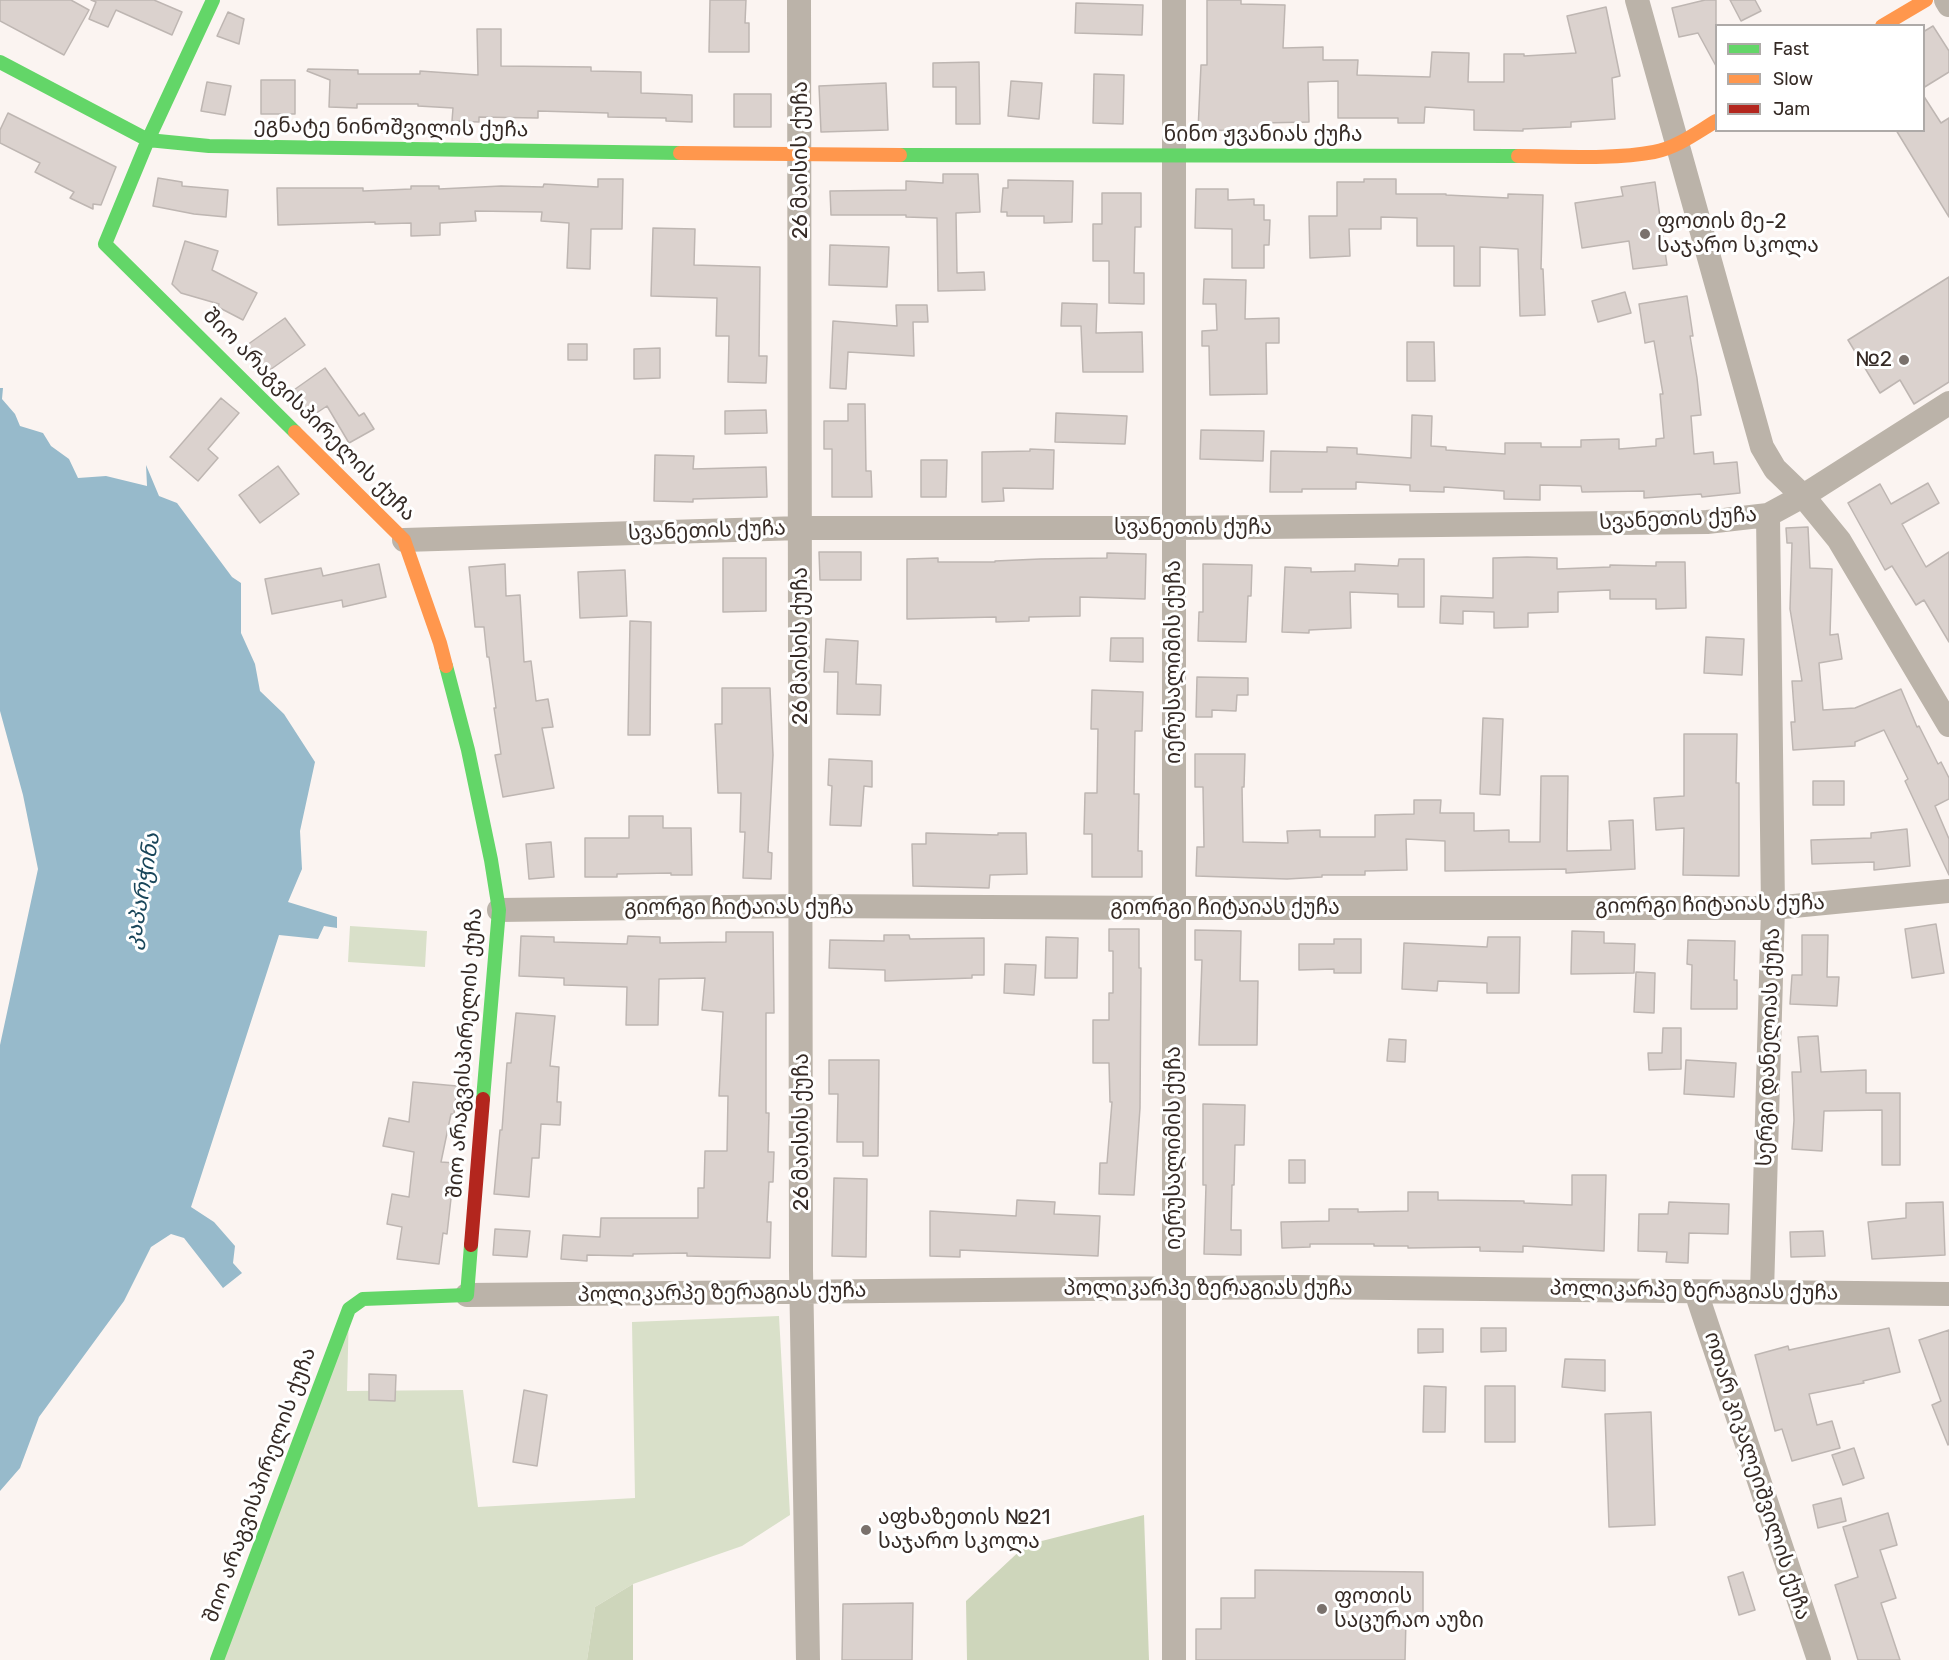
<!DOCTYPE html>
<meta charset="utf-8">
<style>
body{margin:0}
#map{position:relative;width:1949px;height:1660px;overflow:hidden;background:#fbf4f1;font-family:Rubik,sans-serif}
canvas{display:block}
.legend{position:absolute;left:1715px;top:24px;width:210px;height:108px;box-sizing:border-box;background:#fff;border:2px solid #aeaaa8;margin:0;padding:8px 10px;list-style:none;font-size:18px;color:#352a25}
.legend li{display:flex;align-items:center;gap:12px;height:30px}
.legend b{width:30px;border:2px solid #aeaaa8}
</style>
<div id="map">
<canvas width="1949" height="1660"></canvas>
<ul class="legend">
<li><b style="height:8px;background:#63d668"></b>Fast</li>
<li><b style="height:8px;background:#ff974d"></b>Slow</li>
<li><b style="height:8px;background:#b3261e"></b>Jam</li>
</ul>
</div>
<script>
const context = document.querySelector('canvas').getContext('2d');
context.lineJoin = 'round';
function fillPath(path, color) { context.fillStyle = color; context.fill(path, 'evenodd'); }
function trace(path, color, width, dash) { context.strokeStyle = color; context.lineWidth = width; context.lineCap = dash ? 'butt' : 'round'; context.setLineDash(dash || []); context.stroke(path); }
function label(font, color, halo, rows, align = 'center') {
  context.font = font + ' Rubik,"Noto Sans Georgian",sans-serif'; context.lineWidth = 6; context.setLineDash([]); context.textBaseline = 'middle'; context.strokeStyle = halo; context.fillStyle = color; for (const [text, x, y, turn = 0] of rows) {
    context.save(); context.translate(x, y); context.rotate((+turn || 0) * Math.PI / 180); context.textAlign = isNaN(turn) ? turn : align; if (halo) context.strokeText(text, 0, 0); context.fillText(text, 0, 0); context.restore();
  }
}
const green = new Path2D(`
 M350,926L427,931L425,967L348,962Z
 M349,1309L347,1391L463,1390L478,1507L635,1498L632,1322L779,1316L790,1515L742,1546L633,1584L595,1607L587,1660H217Z`);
const forest = new Path2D(`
 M1144,1515L1149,1660H967L966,1601L1026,1545Z
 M633,1584V1660H587L595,1607Z`);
const water = new Path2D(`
 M0,388H3L2,399L15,414L20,426L43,433L51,446L69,459L78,478L106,476L147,486L146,465L159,496L177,503L232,577L241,583V633L255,664L260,691L284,714L315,762L300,831L302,869L288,902L337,917V928L324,926L318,939L279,935L191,1207L214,1222L235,1246L233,1263L242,1273L223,1288L184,1238L171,1234L151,1247L124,1301L39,1417L20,1468L0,1491V1045L38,869L23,795L0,711Z`);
const building = new Path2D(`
 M0,0H71L89,10L64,55L0,21Z
 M91,0H154L182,12L172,35L116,10L108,27L89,19L96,2Z
 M710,0H746L745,23H749V52H709Z
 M1207,0H1241V4L1285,5L1283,48L1323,47V60H1358L1357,75L1430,77L1432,52L1469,53L1468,82H1504V54H1524V56L1576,53L1567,16L1606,7L1620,76L1612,78L1615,119L1571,122V127L1523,129V131L1474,130V110L1425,107L1424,123H1398V118H1338V81L1308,82L1309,122L1262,123V131L1198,130L1201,65H1207Z
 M1705,0H1716V66L1698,33L1679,37L1672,8Z
 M1730,0H1755L1761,11L1741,21Z
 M1076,3L1143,5L1142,35L1075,33Z
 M228,12L244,19L239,44L217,36Z
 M1933,26L1949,51V72L1923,88V32Z
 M477,29H501V66L591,67V71L641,72V93L692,95V122L666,121V118L608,117V113L538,111V118L479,117V122L452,121L453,108L418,106V104H357V108L329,107L330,80L307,71L308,69L358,70V74H420V71L478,75Z
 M979,62L980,124H956V87H933V63Z
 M1094,74L1124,75L1123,124L1093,123Z
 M261,80H295V114H261Z
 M1011,81L1042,83L1039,119L1008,116Z
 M207,82L231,86L225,115L201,111Z
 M886,83L888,130L821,132L819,86Z
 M734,94H771V127H734Z
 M1923,95L1941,123L1949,118V217L1896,130H1923Z
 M8,113L116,167L101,205L93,204V209L70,198L74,192L35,172L40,163L0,143V130Z
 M943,174H978L980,212L956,213L957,273L984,272L985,290L938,291L937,218L906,217V215H831L830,191L906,190V181L943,183Z
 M158,178L182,182V186L228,190L226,217L194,214L153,206Z
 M598,179H623L622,229H591L590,269L567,268L569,223L541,221L542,212L475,211L476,221L440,223V235L411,236V223L375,224V222L278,225L277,188H363V191L411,189V186H439V189L501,186L543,187L544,184L598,187Z
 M1364,179H1396V194H1446V195L1508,198V194L1543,195L1541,269H1543L1545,315L1520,316L1518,249L1480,247V286H1454V246H1417V218L1381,217V229H1349L1350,256L1310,258L1309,216H1337V182H1364Z
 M1008,180L1073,181L1072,222L1044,223V216H1007V212H1001L1003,188H1008Z
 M1655,182L1667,265L1633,269L1629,241L1582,248L1575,203L1623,196L1621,187Z
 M1196,189H1228V200L1254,199V205H1264V220H1270L1269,245H1264V268H1232V229L1195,228Z
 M1102,193H1141V227H1135L1134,273H1144V304L1109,303V261H1093V224H1102Z
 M653,228L695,229L694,265L760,267L759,356H767L766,383L728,382L729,336H716L717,298L651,296Z
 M185,241L218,251L212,270L257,293L243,320L218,307L219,304L181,293L172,284Z
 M830,245L889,247L887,287L829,285Z
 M1949,277V382L1914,404L1900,380L1880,393L1848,340Z
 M1204,279L1246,280L1245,319L1279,318V343H1266L1267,394L1210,395L1209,346H1202V331L1217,330L1216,304H1203Z
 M1625,292L1631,313L1598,322L1592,301Z
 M1687,296L1693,336H1690L1697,378L1701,415L1691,416L1694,454L1713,452L1714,464L1737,462L1740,493L1702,497L1701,494L1644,498V491L1582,492L1581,486L1540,485V500L1504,499V491L1444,487V492L1410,491V485L1356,482V489H1302V492H1270L1271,451L1327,452V447L1357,448V454L1411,458L1412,415L1432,416L1431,446L1446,447V450L1505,454V443H1541V447H1581V440L1619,439V449L1656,446V439L1664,438L1660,394H1663L1654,341L1645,343L1639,304Z
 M1062,303L1097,304L1096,333L1142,332L1143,372H1083L1081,326H1061Z
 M896,305H927L928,322H913L914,356L848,352L846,389L830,388L833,321L897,326Z
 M285,318L305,345L267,372L247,345Z
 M1407,342H1434L1435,381H1407Z
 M568,344H587V360H568Z
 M660,348V378L634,379V349Z
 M325,368L359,416L364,413L374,429L349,443L327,406L309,418L291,392Z
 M221,398L239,413L208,449L218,458L198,481L170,457Z
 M848,404H865L866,471H871L872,497H832V449H824V421H848Z
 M766,410L767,433L725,434V411Z
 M1056,413L1127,416L1125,444L1055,442Z
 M1201,430L1264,431L1263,461L1200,459Z
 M1030,449L1054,450L1053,489L1003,488L1004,501L982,502V452L1030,451Z
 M655,455L694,456L693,469L766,467L767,497L693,499V502L654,501Z
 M921,460H947L946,497H921Z
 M278,466L299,494L260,523L239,495Z
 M1928,483L1939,503L1902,524L1926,567L1949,552V642L1924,600L1916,605L1892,566L1885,570L1848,503L1880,484L1891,504Z
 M1808,527L1810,568L1832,569L1830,635L1838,634L1842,659L1819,663L1823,710L1855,708L1901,689L1917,727L1919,726L1938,764L1941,762L1949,778V799L1935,806L1949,839V875L1905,781L1908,779L1884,730L1855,742V746L1793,750L1791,722H1795L1792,681H1802L1790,609L1792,543H1787L1786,528Z
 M819,552H861V580H820Z
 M1107,553L1146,554L1145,599L1080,597V616L1029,617V621L996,622V617L907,619V559L938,558V562H995V561L1040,559L1107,558Z
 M1527,557L1557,558V569L1610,567V565L1656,566V562H1685L1686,608L1656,609V599H1610V590L1558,592V612L1528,613V627L1494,628V612L1463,611V624L1440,623L1441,596L1493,598V558Z
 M723,558H766V611L723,612Z
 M1399,559H1424V607H1398V594L1350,592L1351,628L1309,630V633L1282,632L1285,567L1311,568V572L1355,571V564L1398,566Z
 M379,564L386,597L343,607L342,600L272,614L265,579L321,568L323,576Z
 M505,564L506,596L520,595L524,662L531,661L536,701L548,699L553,727L542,728L554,788L503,797L495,755L501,754L494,708H496L489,657H487L484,627H475L469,567Z
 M1203,564L1252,565L1251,596H1248L1246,642L1198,641L1199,612H1203Z
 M625,570L627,616L580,618L578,572Z
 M630,621L651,622L650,735H628Z
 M1706,637L1744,639L1742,675L1704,673Z
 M1111,638H1143V662L1110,661Z
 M826,639L858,641L856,684L881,685L880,715L837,714L838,672H824Z
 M1197,677L1248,678V695H1237L1236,711L1212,710V717H1196Z
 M722,688H770L773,755L768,852L772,853L771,879L743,878L745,832H740L741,793H718L715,724H722Z
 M1092,690L1143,692L1142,731H1135L1134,794H1139L1138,851H1142V877H1092V834H1084L1085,793H1097L1098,729H1091Z
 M1483,718L1503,719L1500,795L1480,794Z
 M1684,734H1737L1736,783H1739V876L1683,875L1684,828L1656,830L1654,798L1684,796Z
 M1195,754H1245L1244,787H1242L1243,842L1288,843L1287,831L1320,830V837H1375V815L1414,814V800H1441L1440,813H1474V831L1509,830V842H1540L1541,776H1568L1567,851L1611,850L1609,821L1633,820L1635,869L1566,873V869L1445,871V841L1406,839L1407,870L1365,871V875H1322V877L1287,879L1196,876L1197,847H1204L1203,787H1195Z
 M829,759L872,761V787L864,786L861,826L830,825L832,786L828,785Z
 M1813,781H1844V805H1813Z
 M629,816H663V828H691L692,875H671V873L617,874V877H585V838H629Z
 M1907,829L1910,866L1874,870V862L1812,864L1811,840L1871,838V833Z
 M926,833L998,835V833H1026L1027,874L990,875L989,888L913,886L912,844H926Z
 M551,842L554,877L529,879L526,844Z
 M1936,924L1944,973L1912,978L1905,929Z
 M1109,929H1139V968H1141L1140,1108L1134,1195L1099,1194L1100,1163H1107L1112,1102H1110L1109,1063H1093V1020H1109V993H1113V951H1109Z
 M1195,930L1241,931L1240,981H1258L1257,1045H1199L1202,960H1195Z
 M1572,931L1604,932V943L1635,944L1634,973L1571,974Z
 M726,932H773L774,1013H766V1113H769L768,1152H774L773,1182H769L767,1222H771L770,1258L687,1256V1253L633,1254V1256L587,1255V1261L561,1259L563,1235L600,1237L601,1218H698V1188H704L705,1151H727L728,1096H719L723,1012L702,1010L705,978L659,979L658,1025H626L627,987L564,985V978L519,976L521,936L554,937V942L627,944L628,936L660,937V943L726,942Z
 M884,935H909L910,939L984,938V975H972V978L885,981V970L829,968L830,940L884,941Z
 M1802,935H1828L1827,977H1839L1837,1006L1790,1004L1792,975H1802Z
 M1046,937L1078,938L1077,978H1045Z
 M1488,937H1520L1519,993H1487V983L1438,981L1437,991L1402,989L1404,943L1487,947Z
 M1334,939H1361V973H1334V969L1299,970V944H1334Z
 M1688,940L1735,941L1734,980H1737V1009H1691L1692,965L1687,964Z
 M1005,964L1036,965L1034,995L1004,993Z
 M1636,972L1655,973L1654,1013L1634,1012Z
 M516,1013L555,1016L550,1066L559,1067L557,1102H561L560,1125L541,1124L539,1158H532L529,1197L494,1194L500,1130H502L507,1063H511Z
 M1663,1028H1681V1069L1649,1070L1648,1053H1662Z
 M1818,1036L1821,1072L1866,1070V1093H1900V1165H1882V1110L1824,1111L1822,1151L1792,1149L1794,1120L1792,1072H1801L1798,1037Z
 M1389,1039L1406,1040L1405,1062L1387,1061Z
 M829,1060H879L878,1156H863V1142H837L838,1094H829Z
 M1686,1060L1736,1063L1734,1097L1684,1094Z
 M413,1082L457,1086L454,1114H451L441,1162L455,1163L447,1234L443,1233L439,1264L397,1259L402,1227L387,1224L392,1194L409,1197L414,1152L383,1146L389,1118L409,1122Z
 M1203,1104L1245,1105L1244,1145H1235L1234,1185H1232L1231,1230H1241V1255L1204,1254L1206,1185H1203Z
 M1289,1160H1305V1183H1289Z
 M1572,1175H1606L1604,1251L1523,1246V1252L1480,1251V1247L1408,1248V1246H1374V1244H1310V1247L1282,1248L1281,1222L1329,1221V1209H1358V1212L1408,1211V1192H1438V1200L1524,1201V1203L1572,1205Z
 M834,1178L867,1179L866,1257L832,1256Z
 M1017,1200L1055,1202L1054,1214L1100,1216L1098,1256L960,1250V1257L930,1256V1211L1016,1216Z
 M1669,1202L1729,1204L1728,1234L1689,1233L1688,1263L1666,1262L1667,1252L1638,1251L1639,1214H1668Z
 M1943,1202L1945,1255L1872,1259L1868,1222L1906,1218V1203Z
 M495,1229L530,1231L527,1257L493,1255Z
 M1823,1231L1825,1256L1791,1257L1790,1232Z
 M1481,1328H1506V1351L1481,1352Z
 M1889,1328L1900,1372L1863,1381L1864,1383L1809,1394L1817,1425L1832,1421L1840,1448L1792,1461L1782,1429L1775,1431L1755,1355L1788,1346L1789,1350Z
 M1418,1329H1443V1352L1418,1353Z
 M1949,1330V1444L1948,1445L1932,1405L1941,1401L1919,1340Z
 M1565,1359L1605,1360V1391L1562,1387Z
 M369,1374L396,1375L395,1401L369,1400Z
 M1424,1386L1446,1387L1445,1432H1423Z
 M1485,1386H1515V1442H1485Z
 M524,1390L547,1395L537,1466L513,1462Z
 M1651,1412L1655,1525L1609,1527L1605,1414Z
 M1854,1448L1864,1478L1843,1485L1832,1455Z
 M1841,1498L1846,1521L1818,1528L1813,1505Z
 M1888,1513L1897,1545L1880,1550L1896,1598L1881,1603L1900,1660H1858L1835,1585L1858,1577L1843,1527Z
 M1255,1570L1423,1572V1619H1406L1405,1660H1196V1629H1221V1598H1255Z
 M1743,1572L1755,1610L1739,1615L1728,1577Z
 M913,1603L912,1660H842L843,1604Z`);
const street = new Path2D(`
 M799,0L801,1270L808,1660
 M1174,0V1660
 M1637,0L1762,447L1775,469L1803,496L1839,540L1949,725
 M1946,0L1949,5
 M404,540L801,528H1174L1707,522L1768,515L1803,496L1949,403
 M499,910L802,906L1174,908H1773L1949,891
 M1696,1292L1819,1660
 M1762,1292L1773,908L1768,515
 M467,1295L1296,1287L1949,1294`);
const fast = new Path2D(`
 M213,0L148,140L105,244L295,432
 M0,62L148,140L209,146L680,153
 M900,155L1518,156
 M446,666L468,750L491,860L499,910L483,1099
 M217,1660L349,1309L363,1299L467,1295L471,1245`);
const slow = new Path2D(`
 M1882,26L1926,0
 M680,153L900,155
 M1518,156C1561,156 1611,160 1654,152C1676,148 1696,133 1716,121
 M295,432L404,540L440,643L446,666`);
const jam = new Path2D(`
 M471,1245L483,1099`);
const markers = [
 [1645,234,6,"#7a716c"],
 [1904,360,6,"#7a716c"],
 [866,1530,6,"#7a716c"],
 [1322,1609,6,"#7a716c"]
];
const streetNames = [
 ["ეგნატე ნინოშვილის ქუჩა",391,128,1],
 ["ნინო ჟვანიას ქუჩა",1263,135],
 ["26 მაისის ქუჩა",801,160,-90],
 ["შიო არაგვისპირელის ქუჩა",309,415,45],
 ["სვანეთის ქუჩა",1678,519,-3],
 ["სვანეთის ქუჩა",1193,528],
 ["სვანეთის ქუჩა",707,531,-2],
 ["26 მაისის ქუჩა",801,646,-90],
 ["იერუსალიმის ქუჩა",1174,662,-90],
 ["გიორგი ჩიტაიას ქუჩა",1710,905,-1],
 ["გიორგი ჩიტაიას ქუჩა",739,908],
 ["გიორგი ჩიტაიას ქუჩა",1225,908],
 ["სერგი დანელიას ქუჩა",1769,1047,-88],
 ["შიო არაგვისპირელის ქუჩა",465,1053,-86],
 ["26 მაისის ქუჩა",802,1132,-90],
 ["იერუსალიმის ქუჩა",1174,1148,-90],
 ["პოლიკარპე ზერაგიას ქუჩა",1208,1289],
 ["პოლიკარპე ზერაგიას ქუჩა",1694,1291,1],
 ["პოლიკარპე ზერაგიას ქუჩა",722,1293,-1],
 ["ოთარ კიკალეიშვილის ქუჩა",1757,1476,72],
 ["შიო არაგვისპირელის ქუჩა",260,1485,-70]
];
const poiNames = [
 ["ფოთის მე-2",1657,222],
 ["საჯარო სკოლა",1657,246],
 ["№2",1892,360,"right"],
 ["აფხაზეთის №21",878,1518],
 ["საჯარო სკოლა",878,1542],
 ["ფოთის",1334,1597],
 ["საცურაო აუზი",1334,1621]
];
const waterNames = [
 ["კაპარჭინა",143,891,-80]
];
fillPath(green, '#d9e0c9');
fillPath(forest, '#ced6bb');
fillPath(water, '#97bacb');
fillPath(building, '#dbd2ce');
trace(building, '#beb6b2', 1.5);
trace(street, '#bbb3a9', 24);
trace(fast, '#63d668', 14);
trace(slow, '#ff974d', 14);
trace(jam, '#b3261e', 14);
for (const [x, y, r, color] of markers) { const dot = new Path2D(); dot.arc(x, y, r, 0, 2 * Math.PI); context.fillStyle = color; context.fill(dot); trace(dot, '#fff', 2); }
label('21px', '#352a25', '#fff', streetNames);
label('21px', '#352a25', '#fff', poiNames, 'left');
label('italic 22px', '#19465a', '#fff', waterNames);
</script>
